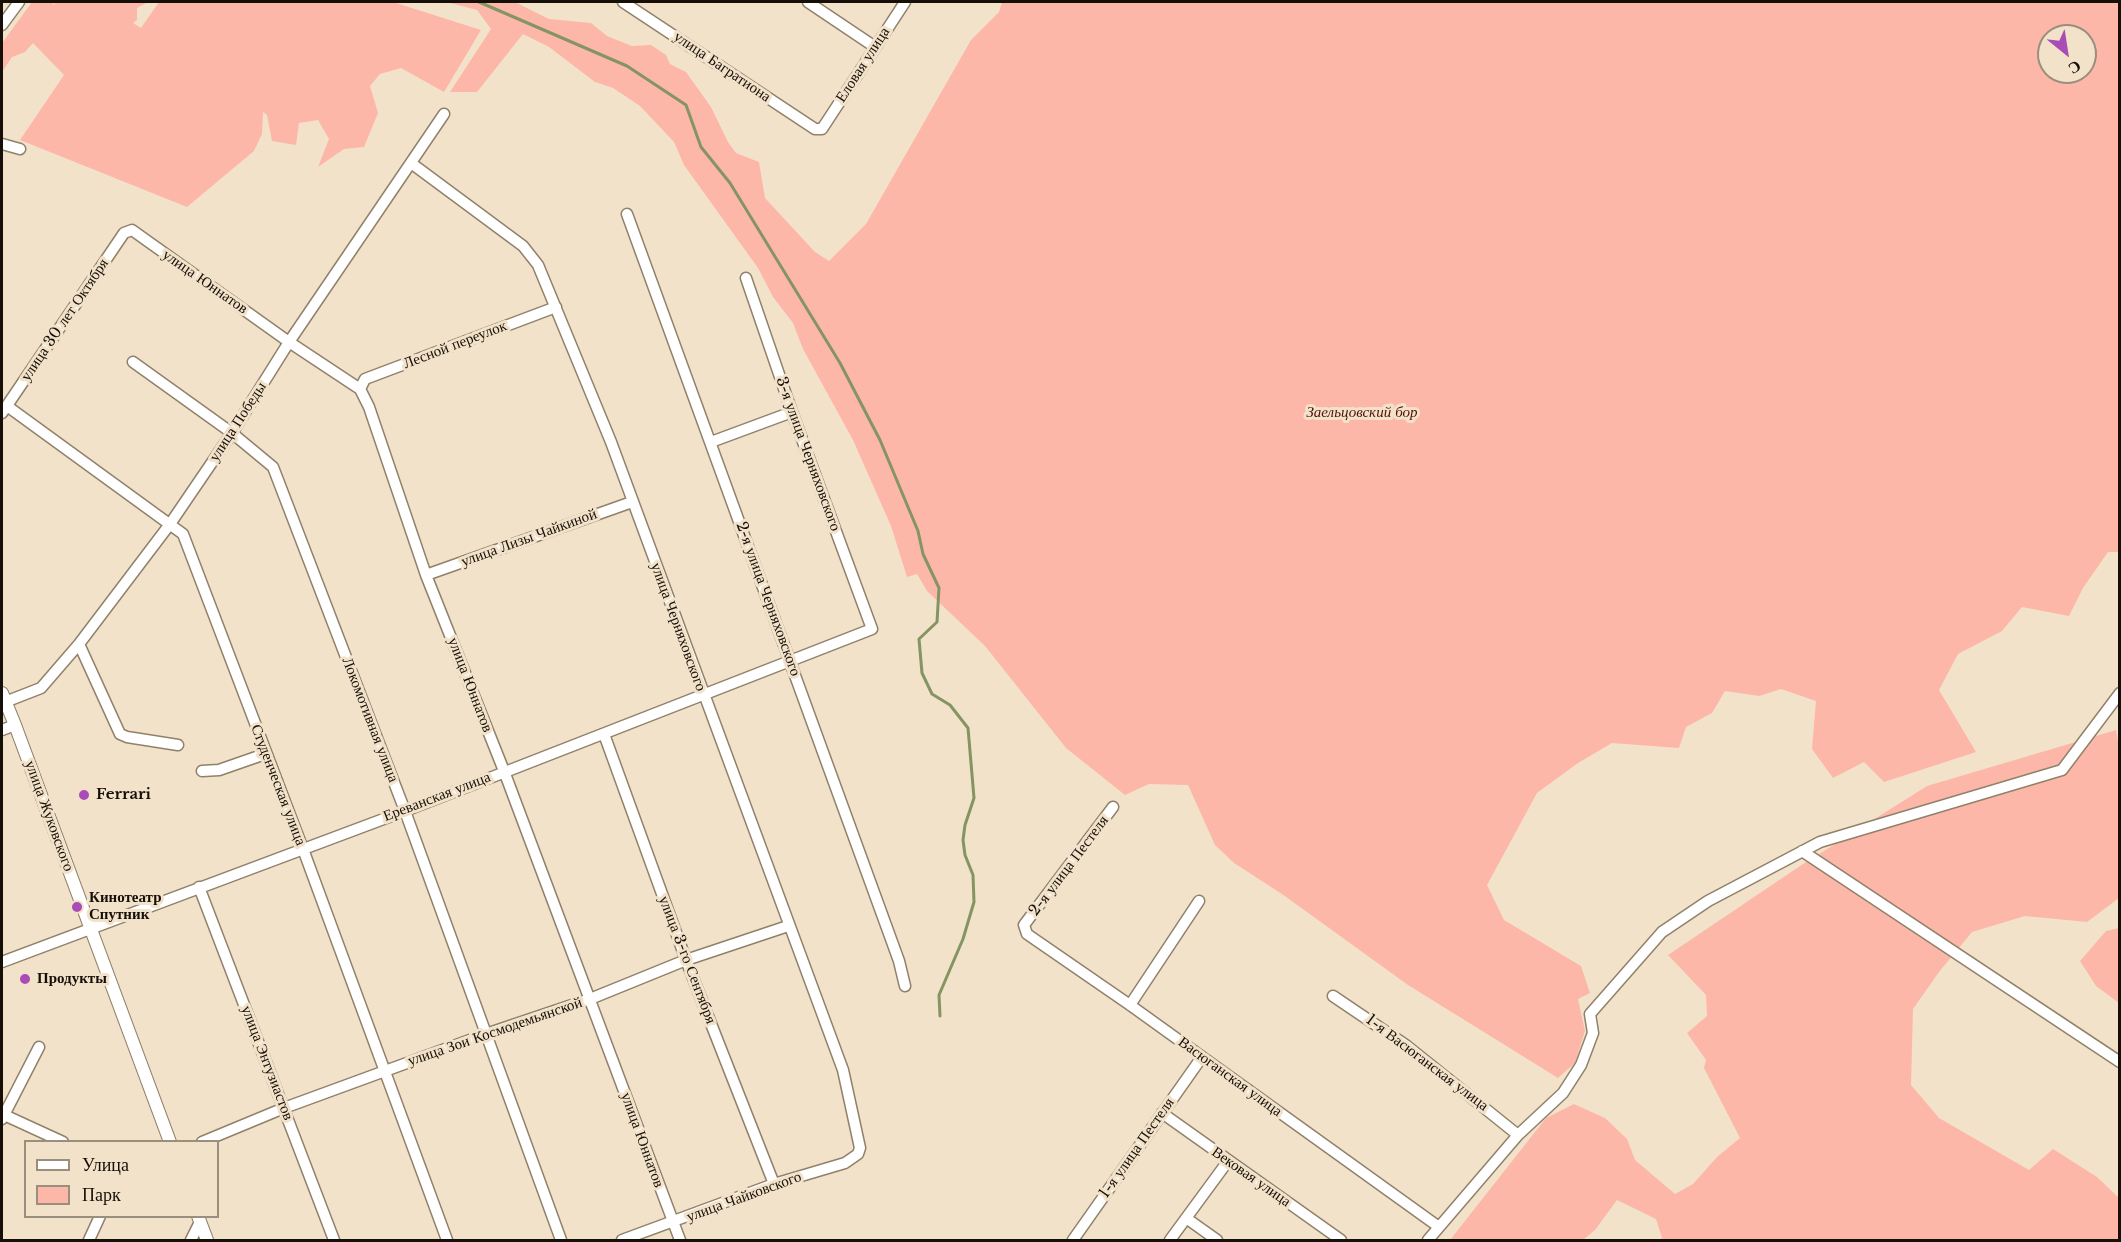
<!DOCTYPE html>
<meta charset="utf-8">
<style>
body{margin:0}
#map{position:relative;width:2121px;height:1242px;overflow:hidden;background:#f3e2ca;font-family:"Libre Baskerville",serif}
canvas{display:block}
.frame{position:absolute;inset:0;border:3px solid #150f07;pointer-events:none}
.legend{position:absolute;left:24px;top:1140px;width:195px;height:78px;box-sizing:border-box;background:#f3e2ca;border:2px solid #9a8e7c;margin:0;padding:8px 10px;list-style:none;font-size:18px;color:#150f07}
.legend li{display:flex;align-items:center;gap:12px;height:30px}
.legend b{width:30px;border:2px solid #9a8e7c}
.north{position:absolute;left:2037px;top:24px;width:60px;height:60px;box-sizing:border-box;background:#f3e2ca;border:2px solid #9a8e7c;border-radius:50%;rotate:150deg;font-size:16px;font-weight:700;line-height:24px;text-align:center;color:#150f07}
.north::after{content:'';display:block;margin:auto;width:21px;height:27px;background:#a94cb6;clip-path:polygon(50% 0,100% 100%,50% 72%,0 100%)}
</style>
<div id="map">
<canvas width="2121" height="1242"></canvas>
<div class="frame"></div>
<ul class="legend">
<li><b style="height:8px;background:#fff"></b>Улица</li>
<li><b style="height:16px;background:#fdb7a9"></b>Парк</li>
</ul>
<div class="north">С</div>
</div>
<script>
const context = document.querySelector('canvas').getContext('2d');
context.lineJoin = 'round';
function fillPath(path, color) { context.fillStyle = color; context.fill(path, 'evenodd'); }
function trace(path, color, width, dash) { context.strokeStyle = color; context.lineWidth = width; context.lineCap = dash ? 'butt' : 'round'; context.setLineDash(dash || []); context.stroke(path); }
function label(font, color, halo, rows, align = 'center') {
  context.font = font + ' "Libre Baskerville",serif'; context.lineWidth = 6; context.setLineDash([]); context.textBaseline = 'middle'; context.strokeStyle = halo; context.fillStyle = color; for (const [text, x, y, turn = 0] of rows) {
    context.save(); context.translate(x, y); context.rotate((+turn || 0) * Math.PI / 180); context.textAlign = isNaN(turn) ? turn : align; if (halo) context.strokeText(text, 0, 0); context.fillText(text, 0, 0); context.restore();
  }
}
const green = new Path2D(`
 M32,2H55L52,6L57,2H148L137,8V20L133,23L141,28L159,2H393L481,30L444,92L401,68L380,74L370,86L378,113L364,147L344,149L318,167L329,139L318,120L299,123L296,145L272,141L267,115L263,112L262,134L254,151L187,207L20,140L64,75L33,43L25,52L12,57L2,72V43Z
 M446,2H515L549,19L591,23L607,36L632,46L651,45L666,55L670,64L686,72L711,107L728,142L736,153L759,162L765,198L815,252L829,261L866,224L971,40L999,12L1002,2H2119V552H2108L2083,588L2069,616L2022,607L2002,631L1958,654L1939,690L1976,752L1884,782L1864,762L1833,778L1812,749L1816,701L1781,689L1759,696L1725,691L1712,713L1686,727L1679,748L1612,743L1578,763L1537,793L1487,885L1504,920L1581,966L1590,993L1578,999L1585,1031L1575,1063L1558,1078L1408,985L1282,894L1234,863L1215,845L1188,785L1149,784L1125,795L1066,748L985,646L927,591L917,574L907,577L891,526L853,440L803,349L793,323L773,297L758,268L684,165L674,142L640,106L613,88L595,82L549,47L523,34L477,92H450L491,29L477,10ZM2049,36H2085V72H2049Z
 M2116,730L2120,752L2119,898L2087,922L2025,916L1972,932L1939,972L1913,1009L1911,1085L1939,1118L2029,1170L2053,1149L2097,1177L2119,1198V1240H1659L1662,1238L1656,1219L1617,1200L1595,1230L1583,1240H1450L1546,1118L1574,1104L1605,1118L1627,1139L1635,1160L1675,1194L1693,1184L1717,1157L1740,1138L1704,1068L1706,1060L1687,1033L1707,1016L1706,995L1668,955L1800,866L1927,786Z
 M2119,928H2120L2119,1003L2096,986L2080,961L2106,931Z`);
const stream = new Path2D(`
 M479,2L627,66L686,105L701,147L730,183L840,363L880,440L918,531L923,554L939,588L937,622L919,639L922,673L932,694L950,705L968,728L974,798L965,825L963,840L965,855L973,875L974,902L963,939L939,995L940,1016`);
const minor = new Path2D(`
 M623,2L815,129H822L905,2
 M808,2L875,47
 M2,25L19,2
 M2,144L20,149
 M411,163L523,246L538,265L611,442L843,1070L860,1148L858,1154L845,1163L774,1184L622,1240
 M627,214L899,961L905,986
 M133,362L232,433L273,467L405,811L561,1240
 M360,389L365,379L556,307
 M7,406L183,534L303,849L447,1240
 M2,413L124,233L132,230L289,342L360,389L369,407L426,575L504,771L680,1240
 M711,442L792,412
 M426,575L632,502
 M79,644L120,734L127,737L178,745
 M5,702L41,688L79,644L170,524L232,433L289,342L444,114
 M2,730L15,725
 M604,734L686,960L774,1184
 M202,771L219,770L265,754
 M1113,807L1024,925L1027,934L1130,1005L1439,1227
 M1802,851L2120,1062
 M199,887L334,1240
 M2,962L405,811L872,629L792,412L746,278
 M1333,996L1407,1046L1518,1135
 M1130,1005L1199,901
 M1162,1113L1341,1240
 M2,1114L63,1142
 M2,1119L39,1047
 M202,1142L284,1108L486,1034L590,999L686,960L788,926
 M1186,1218L1217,1240
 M89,1240L100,1216
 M191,1240L200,1222
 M1073,1240L1202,1057
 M1170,1240L1228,1161
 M1428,1240L1518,1135L1563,1093L1581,1065L1593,1033L1590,1014L1662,932L1708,901L1820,842L2062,770L2120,693`);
const major = new Path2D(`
 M2,693L15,725L170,1142
 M198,1216L207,1240`);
const markers = [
 [84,795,6,"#a94cb6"],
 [77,907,6,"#a94cb6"],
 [25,979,6,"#a94cb6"]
];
const streetNames = [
 ["Еловая улица",863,65,-57],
 ["улица Багратиона",722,67,34],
 ["улица Юннатов",205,282,35],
 ["улица 30 лет Октября",65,320,-56],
 ["Лесной переулок",455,345,-21],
 ["улица Победы",238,422,-57],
 ["3-я улица Черняховского",808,454,70],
 ["улица Лизы Чайкиной",529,538,-20],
 ["2-я улица Черняховского",768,599,70],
 ["улица Черняховского",678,627,70],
 ["улица Юннатов",470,685,69],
 ["Локомотивная улица",370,720,69],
 ["Студенческая улица",278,785,69],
 ["Ереванская улица",437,797,-21],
 ["улица Жуковского",49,816,70],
 ["2-я улица Пестеля",1069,866,-53],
 ["улица 3-го Сентября",687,960,69],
 ["улица Зои Космодемьянской",495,1032,-19],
 ["улица Энтузиастов",267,1063,69],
 ["1-я Васюганская улица",1427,1063,37],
 ["Васюганская улица",1230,1077,36],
 ["улица Юннатов",642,1140,70],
 ["1-я улица Пестеля",1137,1148,-55],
 ["Вековая улица",1251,1177,35],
 ["улица Чайковского",744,1197,-20]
];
const parkNames = [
 ["Заельцовский бор",1362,413]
];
const poiNames = [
 ["Ferrari",96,795],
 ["Кинотеатр",89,898],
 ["Спутник",89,915],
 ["Продукты",37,979]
];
fillPath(green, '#fdb7a9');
trace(stream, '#859463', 3);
trace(minor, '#90816a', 13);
trace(major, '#90816a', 14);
trace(minor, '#fff', 10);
trace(major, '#fff', 12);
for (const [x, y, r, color] of markers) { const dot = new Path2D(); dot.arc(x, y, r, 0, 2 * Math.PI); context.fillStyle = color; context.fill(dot); trace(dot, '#f3e2ca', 2); }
label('15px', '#150f07', '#f3e2ca', streetNames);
label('italic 15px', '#521006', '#f3e2ca', parkNames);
label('bold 15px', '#150f07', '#f3e2ca', poiNames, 'left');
</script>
